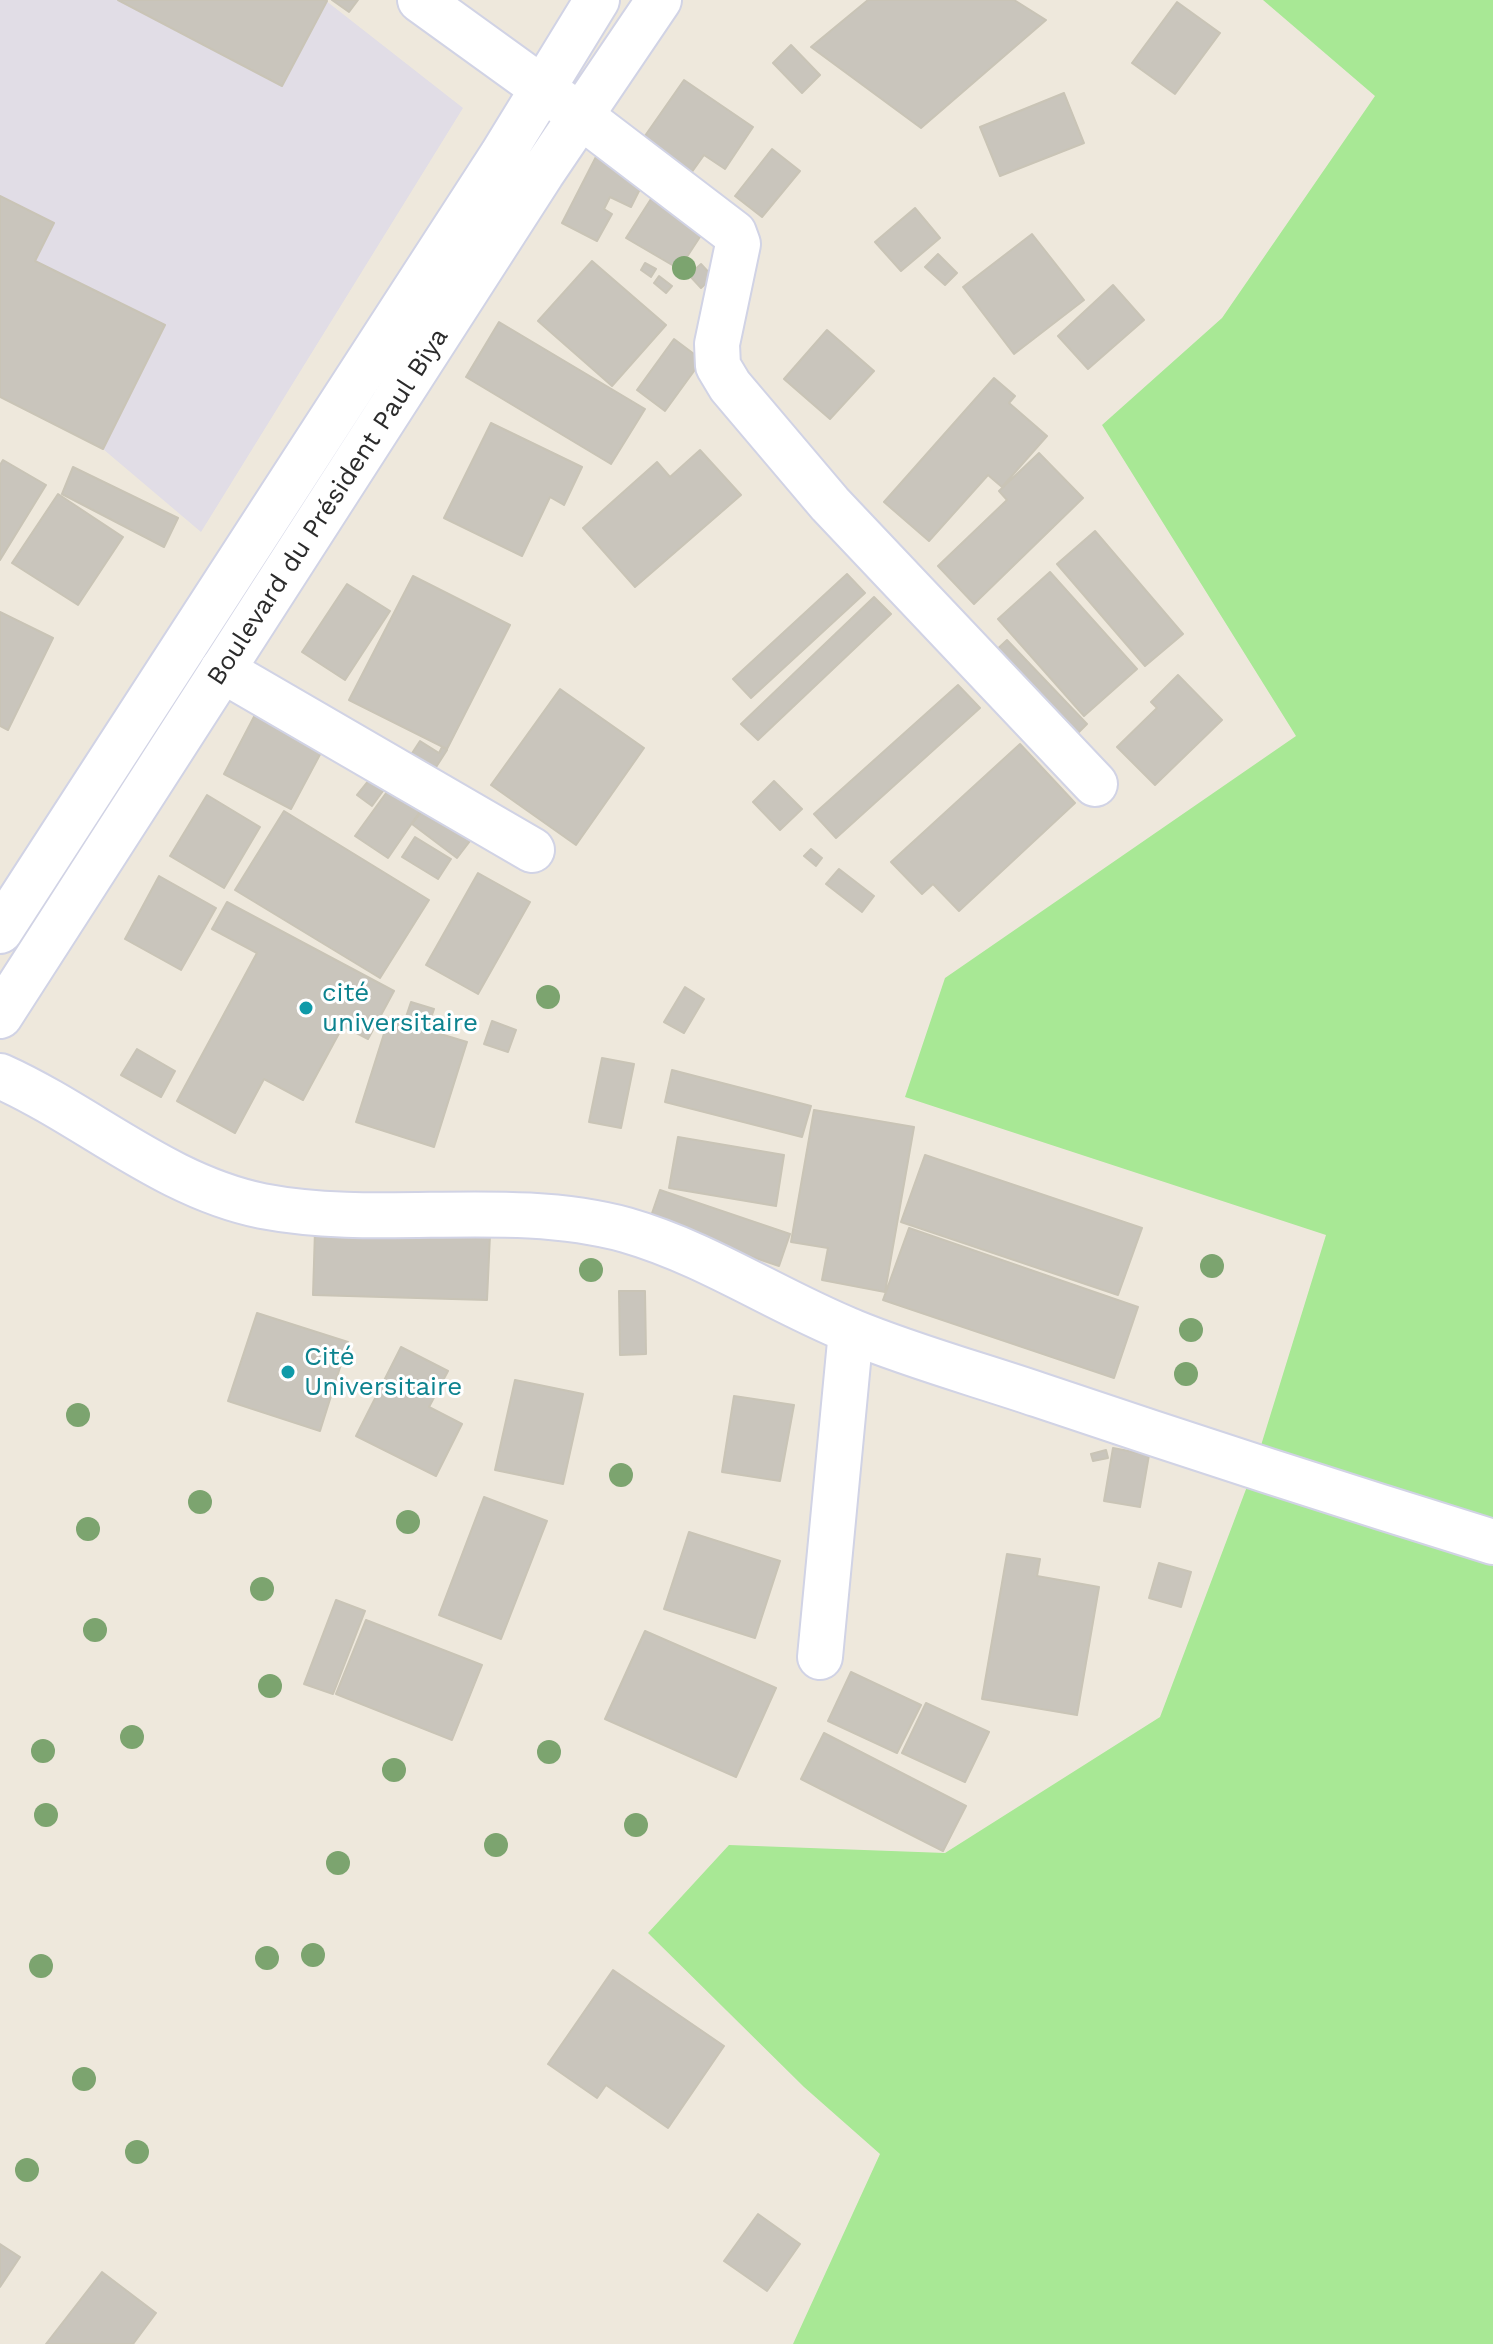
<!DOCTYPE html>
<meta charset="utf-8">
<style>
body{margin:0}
canvas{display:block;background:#eee8dc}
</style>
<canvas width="1493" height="2344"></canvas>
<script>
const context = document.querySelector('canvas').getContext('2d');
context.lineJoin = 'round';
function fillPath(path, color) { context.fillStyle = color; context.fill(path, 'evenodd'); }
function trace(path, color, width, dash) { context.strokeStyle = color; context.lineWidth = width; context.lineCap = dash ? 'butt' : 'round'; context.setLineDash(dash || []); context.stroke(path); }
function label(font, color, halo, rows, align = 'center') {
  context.font = font + ' "Work Sans",sans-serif'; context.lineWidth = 6; context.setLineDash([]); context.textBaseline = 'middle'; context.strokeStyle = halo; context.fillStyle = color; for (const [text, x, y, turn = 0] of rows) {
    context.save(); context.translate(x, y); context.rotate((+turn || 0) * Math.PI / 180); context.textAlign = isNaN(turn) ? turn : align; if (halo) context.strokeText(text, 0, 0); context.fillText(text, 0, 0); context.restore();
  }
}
const industrial = new Path2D(`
 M0,0H325L463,108L201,532L103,449L0,397Z`);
const green = new Path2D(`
 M1263,0H1493V2344H793L880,2154L804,2087L648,1933L729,1845L945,1853L1160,1717L1254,1468L1326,1235L905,1097L945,978L1296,736L1102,425L1222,318L1375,96Z`);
const building = new Path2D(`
 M118,0H325L327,1L282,86Z
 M332,0H358L349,12Z
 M868,0H1014L1046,20L921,128L811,47Z
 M1177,2L1220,33L1175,94L1132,63Z
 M791,45L820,75L802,93L773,63Z
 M684,80L753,127L725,169L704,155L689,176L640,143Z
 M1064,93L1084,143L1000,176L980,127Z
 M600,149L648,173L631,207L610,197L604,209L612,214L597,241L562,223Z
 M772,149L800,171L762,217L735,196Z
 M658,188L711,220L679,269L626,238Z
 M0,196L54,223L35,261L165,325L103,449L0,397Z
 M915,208L940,238L901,271L875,242Z
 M1032,234L1084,300L1014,354L963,287Z
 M938,254L957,273L945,285L925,267Z
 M592,261L666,325L612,386L538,321Z
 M645,263L656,269L651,277L641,270Z
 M701,264L713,277L701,288L689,275Z
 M659,276L672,286L666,293L654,283Z
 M1113,285L1144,320L1088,369L1058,336Z
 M499,322L645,409L611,464L466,377Z
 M827,330L874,371L830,419L784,379Z
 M674,339L702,360L665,411L637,390Z
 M994,378L1015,396L1009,403L1047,436L1002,487L988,475L929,541L884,502Z
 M491,423L582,467L564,505L550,497L522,556L444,518Z
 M700,450L741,495L635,587L583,528L657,462L670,477Z
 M1039,453L1083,498L974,604L938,566L1007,500L999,491Z
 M3,460L46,485L0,560V465Z
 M73,467L178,518L164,547L62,494Z
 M58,494L123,537L78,605L12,563Z
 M1095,531L1183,634L1145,666L1057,564Z
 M1050,572L1137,669L1084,716L998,619Z
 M847,574L865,593L751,698L733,679Z
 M413,576L510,625L447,749L349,700Z
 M347,584L390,611L345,680L302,652Z
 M874,597L891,614L758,740L741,724Z
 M0,612L53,638L8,730L0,726Z
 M1007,640L1087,724L1072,739L992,654Z
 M1178,675L1222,720L1155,785L1117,747L1157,708L1151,702Z
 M958,685L980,708L836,838L814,814Z
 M560,689L644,748L576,845L491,785Z
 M257,711L324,747L291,809L224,774Z
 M420,741L439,753L442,747L447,750L431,775L407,761Z
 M1020,744L1075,803L959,911L933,884L922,894L891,862Z
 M374,774L388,784L372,806L357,795Z
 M774,781L802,809L780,830L753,802Z
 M389,789L421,810L388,858L355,836Z
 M207,795L260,827L224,888L170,856Z
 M425,807L470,841L457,858L412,824Z
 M284,811L429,900L380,978L235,890Z
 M415,837L451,859L438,879L402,857Z
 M811,849L822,858L816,866L804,856Z
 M839,869L874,896L862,912L826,884Z
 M478,873L530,902L478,994L426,965Z
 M159,876L216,908L181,970L125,939Z
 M227,902L394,991L368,1039L343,1026L303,1100L264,1079L235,1133L177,1101L257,953L212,929Z
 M685,987L704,999L684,1033L664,1022Z
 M411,1002L434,1009L427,1030L467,1042L434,1147L356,1122L389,1018L404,1023Z
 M492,1021L516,1030L508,1052L484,1044Z
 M137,1049L175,1071L161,1097L121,1075Z
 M602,1058L634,1064L621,1128L589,1122Z
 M672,1070L811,1106L802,1137L665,1102Z
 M814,1110L914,1127L885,1292L822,1280L828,1248L791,1242Z
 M678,1137L784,1155L776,1206L669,1188Z
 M925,1155L1142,1228L1118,1295L901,1222Z
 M660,1190L790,1234L779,1266L649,1222Z
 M909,1228L1138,1307L1114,1378L883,1300Z
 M315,1230L490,1235L487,1300L313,1295Z
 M619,1291H645L646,1354L620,1355Z
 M257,1313L348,1342L320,1431L228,1401Z
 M401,1347L448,1371L429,1407L462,1424L436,1476L356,1436Z
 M515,1380L583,1394L563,1484L495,1470Z
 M734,1396L794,1405L780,1481L722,1472Z
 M1113,1448L1149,1455L1140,1507L1104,1501Z
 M1106,1450L1108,1458L1093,1461L1091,1454Z
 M484,1497L547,1521L501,1639L439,1615Z
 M689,1532L780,1561L755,1638L664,1609Z
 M1007,1554L1040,1559L1037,1576L1099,1587L1077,1715L982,1699Z
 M1159,1563L1191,1572L1181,1607L1149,1598Z
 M336,1600L365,1611L333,1694L304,1684Z
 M366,1620L482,1665L452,1740L336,1694Z
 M645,1631L776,1688L736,1777L605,1719Z
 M851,1672L921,1705L897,1753L828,1721Z
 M926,1703L989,1732L965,1782L902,1753Z
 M824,1733L966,1806L943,1851L801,1779Z
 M613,1970L724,2046L668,2128L606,2085L597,2098L548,2064Z
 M758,2214L800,2244L767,2291L724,2261Z
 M0,2244L20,2257L0,2287Z
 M102,2272L156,2313L133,2344H46Z`);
const minor = new Path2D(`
 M420,0L582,117L734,233L738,244L717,344L718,366L730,386L830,504L1095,784
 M222,670L532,850
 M0,1076C89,1116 164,1186 262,1206C382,1229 508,1198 626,1230C706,1253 775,1300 851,1331C911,1356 977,1374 1039,1395C1190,1446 1341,1495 1493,1542
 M820,1657L851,1331`);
const secondary = new Path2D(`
 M0,931L502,155L597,0
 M0,1016L542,173L659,0`);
const trees = [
 [684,268],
 [548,997],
 [1212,1266],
 [591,1270],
 [1191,1330],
 [1186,1374],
 [78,1415],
 [621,1475],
 [200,1502],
 [408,1522],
 [88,1529],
 [262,1589],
 [95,1630],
 [270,1686],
 [132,1737],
 [43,1751],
 [549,1752],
 [394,1770],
 [46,1815],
 [636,1825],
 [496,1845],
 [338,1863],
 [313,1955],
 [267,1958],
 [41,1966],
 [84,2079],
 [137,2152],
 [27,2170]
];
const markers = [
 [306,1008,8,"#0f9aa8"],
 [288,1372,8,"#0f9aa8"]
];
const streetNames = [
 ["Boulevard du Président Paul Biya",328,507,-57]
];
const cultureNames = [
 ["cité",322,993],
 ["universitaire",322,1023],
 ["Cité",304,1357],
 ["Universitaire",304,1387]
];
fillPath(industrial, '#e1dde6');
fillPath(green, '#a8e895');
fillPath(building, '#c9c5bc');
trace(building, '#c9c4b6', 2);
trace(minor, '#d1d3e5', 48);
trace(secondary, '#d1d3e5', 48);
trace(minor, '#fff', 44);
trace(secondary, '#fff', 44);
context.fillStyle = '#7ca46f';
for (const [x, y] of trees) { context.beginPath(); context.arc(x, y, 12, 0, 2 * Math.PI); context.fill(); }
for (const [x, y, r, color] of markers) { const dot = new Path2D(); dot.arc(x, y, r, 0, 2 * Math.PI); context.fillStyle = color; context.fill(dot); trace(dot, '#fff', 3); }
label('26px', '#2b2b2b', '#fff', streetNames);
label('26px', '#0d838f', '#fff', cultureNames, 'left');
</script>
